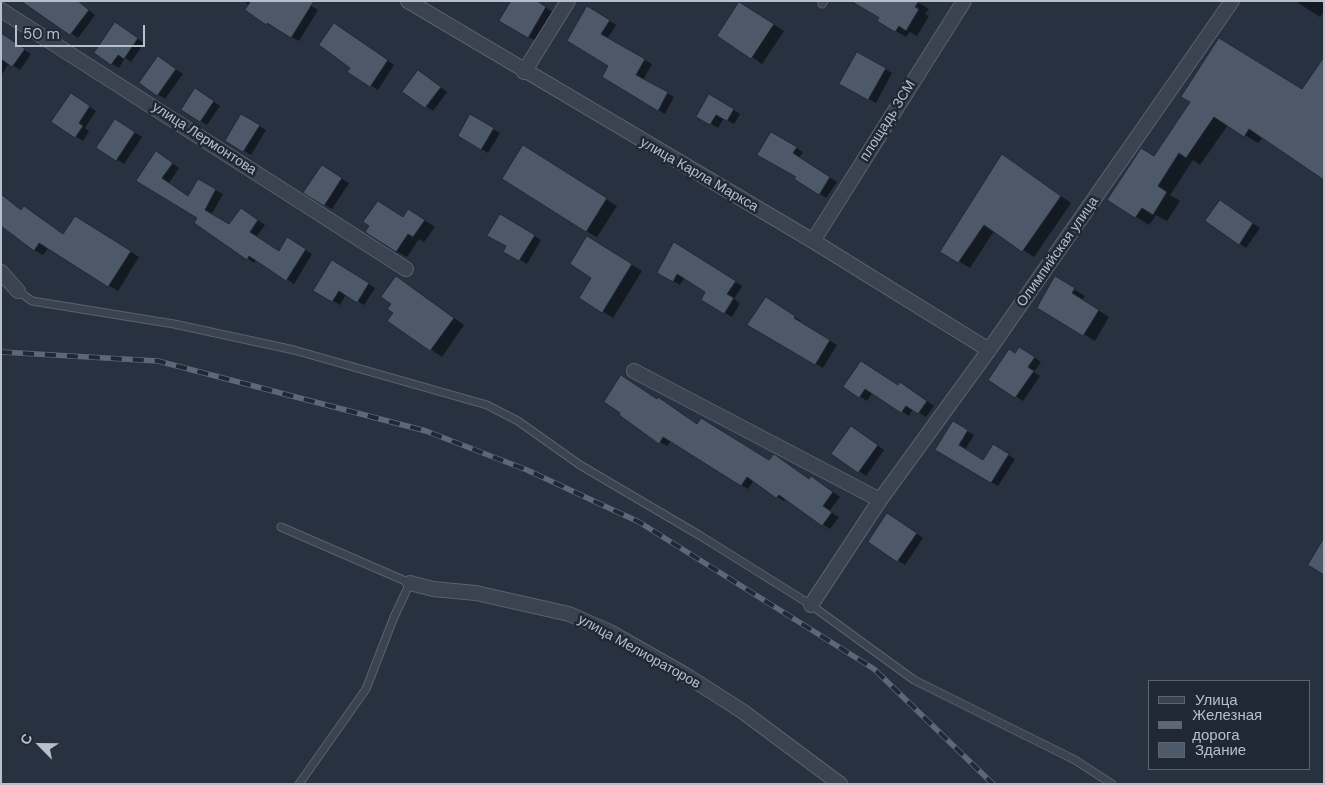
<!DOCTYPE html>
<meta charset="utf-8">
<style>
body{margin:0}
#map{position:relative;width:1325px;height:785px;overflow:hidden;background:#273140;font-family:"DM Sans",sans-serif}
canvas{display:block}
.frame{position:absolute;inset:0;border:2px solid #b8beca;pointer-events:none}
.legend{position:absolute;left:1148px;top:680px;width:162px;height:90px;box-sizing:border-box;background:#202835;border:1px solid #5d6471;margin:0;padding:6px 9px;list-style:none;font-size:15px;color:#b8beca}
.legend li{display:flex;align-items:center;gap:10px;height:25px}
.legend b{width:25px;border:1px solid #5d6471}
.north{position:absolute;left:15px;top:720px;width:50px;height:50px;-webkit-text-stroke:4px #202835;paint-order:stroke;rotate:293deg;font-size:14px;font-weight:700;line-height:20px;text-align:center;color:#b8beca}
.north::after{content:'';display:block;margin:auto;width:18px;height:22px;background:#b8beca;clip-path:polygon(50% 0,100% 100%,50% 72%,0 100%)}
.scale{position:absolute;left:15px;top:25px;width:130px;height:22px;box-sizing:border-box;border:2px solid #b8beca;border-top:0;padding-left:6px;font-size:15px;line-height:18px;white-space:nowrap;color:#b8beca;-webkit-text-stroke:4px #202835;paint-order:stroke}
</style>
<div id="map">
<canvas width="1325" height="785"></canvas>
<div class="frame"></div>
<ul class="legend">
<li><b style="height:6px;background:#3b4350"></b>Улица</li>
<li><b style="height:6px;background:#5e6777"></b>Железная дорога</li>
<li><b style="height:14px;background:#4d5869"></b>Здание</li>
</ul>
<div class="north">С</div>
<div class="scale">50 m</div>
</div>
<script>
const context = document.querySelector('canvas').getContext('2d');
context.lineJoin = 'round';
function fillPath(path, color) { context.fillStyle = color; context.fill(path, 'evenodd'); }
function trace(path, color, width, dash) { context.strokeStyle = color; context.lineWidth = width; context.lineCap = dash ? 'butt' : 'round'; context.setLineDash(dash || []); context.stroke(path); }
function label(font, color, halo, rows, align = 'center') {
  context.font = font + ' "DM Sans",sans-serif'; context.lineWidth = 5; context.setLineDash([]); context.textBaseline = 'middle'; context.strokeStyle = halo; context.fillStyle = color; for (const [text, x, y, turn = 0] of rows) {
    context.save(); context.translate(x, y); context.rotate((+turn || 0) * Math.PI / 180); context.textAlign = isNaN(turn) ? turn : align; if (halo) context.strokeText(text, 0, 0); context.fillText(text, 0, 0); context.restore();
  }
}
const shadow = new Path2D(`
 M23,1H77L95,15L78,38Z
 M243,1H303L318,10L299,41L267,24L247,10L250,6Z
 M535,1L553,12L536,41L501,21Z
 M916,1L929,9L925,14L929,16L917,36L910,32L906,37L879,21Z
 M1295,1H1324V12L1320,17Z
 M588,8L616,25L607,39L652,64L643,80L674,97L665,114L603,77L610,65Z
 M751,10L784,31L762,64L752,57Z
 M122,28L144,43L131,62L125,58L119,68L112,64Z
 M342,29L394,65L378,90L349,72L352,67Z
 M1,34L31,54L20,70L9,63L1,76Z
 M858,54L892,73L876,103L841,84Z
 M165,62L183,74L165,99L141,83Z
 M1324,69L1258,143L1228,125L1200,165L1193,160L1170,195L1180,201L1167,221L1156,215L1149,225L1109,200L1154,157L1192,102L1303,90Z
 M425,76L447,92L433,111L404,91Z
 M202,94L220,106L207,125L183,110Z
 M710,96L740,114L734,124L724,118L718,128L698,116Z
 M78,99L96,111L85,128L89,131L83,141L53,121Z
 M242,116L266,130L251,155L227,140Z
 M471,116L500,133L488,153L459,136Z
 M123,125L142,137L124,164L98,148Z
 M771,133L803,152L799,158L837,182L826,198L797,177Z
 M534,153L617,206L597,237L586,231Z
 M1002,155L1071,203L1034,257L994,231L970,268L942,251Z
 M163,157L179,168L169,183L189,197L198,181L223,194L211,215L230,226L248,213L265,225L256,237L279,252L295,243L312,254L294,284L256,260L254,263L247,258L198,217L138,180Z
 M329,171L349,183L332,209L305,193Z
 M1,193L22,211L25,207L33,212L64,235L84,222L139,257L118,291L48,248L43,255L34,250L1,223Z
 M1227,206L1260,228L1246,248L1240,244Z
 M501,216L541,240L527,264L504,251L508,246Z
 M420,217L435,227L424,242L419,239L407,257L396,251L404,218Z
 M599,244L642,271L613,318L602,311L593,278Z
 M682,248L742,286L734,299L740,303L732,317L702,299L707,291L685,277L680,285L658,272Z
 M332,262L375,288L364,305L346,294L340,305L315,290Z
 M396,278L464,325L442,357L389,321L394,313L393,304Z
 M1056,278L1085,296L1082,300L1109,317L1095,341L1038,307Z
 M773,302L801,321L800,323L837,345L823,368L749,325Z
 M1026,352L1041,362L1034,372L1040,376L1023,401L990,379L1015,355Z
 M845,387H908L934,406L926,417L913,409L909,416L873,392L867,401Z
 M620,415L698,425L770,462L810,480L819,482L840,497L829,511L839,517L830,529L786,499L784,501L777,497L754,480L748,489L671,441L667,446L660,442Z
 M954,423L974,435L965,450L983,461L993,446L1015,459L998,486L937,450Z
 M858,432L884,450L866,476L833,454Z
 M895,519L923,538L905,565L869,542Z`);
const building = new Path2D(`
 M21,1H78L89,10L70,35Z
 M251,1H314L291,38L267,23L266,25L245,10Z
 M511,1H537L546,7L528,38L499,21Z
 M851,1H919L915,7L919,9L906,31L899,26L895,32L877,21L879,18Z
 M739,2L774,24L751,59L717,36Z
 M587,6L610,20L601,34L645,59L636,75L668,92L658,111L602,77L608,66L567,41Z
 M115,22L138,38L124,59L118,55L111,65L94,53Z
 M334,23L388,60L370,87L347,72L350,68L319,45Z
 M1,33L25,49L12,67L1,59Z
 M1219,38L1302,89L1324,57V180L1249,129L1244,137L1214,117L1186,158L1179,153L1158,186L1167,192L1153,215L1142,208L1135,218L1107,200L1141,148L1154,156L1190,102L1181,97Z
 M857,52L886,68L868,100L839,84Z
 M158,56L176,69L157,96L139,83Z
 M418,70L441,87L425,108L402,92Z
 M195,88L214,101L200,122L181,110Z
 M71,93L90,106L79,123L83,126L75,138L51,122Z
 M709,94L734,109L727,121L716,115L710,125L696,117Z
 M241,114L260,125L243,152L225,141Z
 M470,114L494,128L481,150L458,136Z
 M115,119L135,132L116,161L96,148Z
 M771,132L797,147L793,153L830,177L819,195L794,179L796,177L757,155Z
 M523,145L607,198L586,232L502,179Z
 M156,151L173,163L162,178L188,196L198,179L216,189L205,210L229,224L241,208L258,220L250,232L279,251L287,237L306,249L286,281L249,256L247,260L194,223L197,218L136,181Z
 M1002,154L1061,196L1022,252L984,225L958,263L940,252Z
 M322,165L342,178L324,206L303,193Z
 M1,194L21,210L24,206L63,234L75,216L131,251L108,287L39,243L34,251L1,226Z
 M1220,200L1253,223L1239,245L1205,221Z
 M378,201L403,217L408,209L425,220L413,237L408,234L396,252L365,232L369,226L363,222Z
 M500,214L535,235L519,261L503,252L506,246L487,236Z
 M587,236L632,264L602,313L579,298L591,278L570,264Z
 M674,242L736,281L727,294L734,298L724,314L701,300L705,292L677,274L673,282L657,273Z
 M332,260L369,283L357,303L339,291L332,302L313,291Z
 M396,276L454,318L430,351L387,321L393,313L387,309L391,304L381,297Z
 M1055,276L1075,288L1072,293L1099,310L1083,336L1037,308Z
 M766,297L795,316L794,318L830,340L815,365L747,325Z
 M1019,347L1035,357L1028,367L1034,371L1015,398L988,380L1009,349L1015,353Z
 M861,361L898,385L900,382L927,401L918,414L906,406L901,413L865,389L859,398L843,387Z
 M621,375L657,399L658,397L697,424L701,418L769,460L774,454L809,479L811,476L833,492L823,506L832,512L822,526L779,495L776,498L747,477L741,486L663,437L659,444L619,415L620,413L604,402Z
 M953,421L968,430L959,445L983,460L993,444L1009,454L991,483L935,450Z
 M851,426L878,445L858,473L831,454Z
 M887,513L917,533L897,562L868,542Z
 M1324,538V575L1308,565Z`);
const lane = new Path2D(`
 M822,4L824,1
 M18,291L32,301L174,324L294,350L487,405L518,421L580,465L699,535L811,605L914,680L1075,760L1112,784
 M281,527L410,583L394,617L366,689L299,784`);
const street = new Path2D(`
 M408,1L813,241L989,350
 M1,10L406,269
 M524,72L568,1
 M813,241L964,1
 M1,272L18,291
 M634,371L880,500
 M410,583L433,589L476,593L569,614L610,632L684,674L742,711L840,784
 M811,605L880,500L989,350L1232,1`);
const rail = new Path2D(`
 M1,352L158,361L426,431L527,470L639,522L874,669L993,784`);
const streetNames = [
 ["площадь ЗСМ",888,121,-58],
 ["улица Лермонтова",204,139,33],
 ["улица Карла Маркса",699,175,30],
 ["Олимпийская улица",1058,252,-55],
 ["улица Мелиораторов",639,652,29]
];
fillPath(shadow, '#0007');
fillPath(building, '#4d5869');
trace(building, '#222a37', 1);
trace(lane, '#59616d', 9);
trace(street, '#59616d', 16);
trace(lane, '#3b4350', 7);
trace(street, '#3b4350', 14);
trace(rail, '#5e6777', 5.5);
trace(rail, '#202835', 4, [11]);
label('14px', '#b8beca', '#202835', streetNames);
</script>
